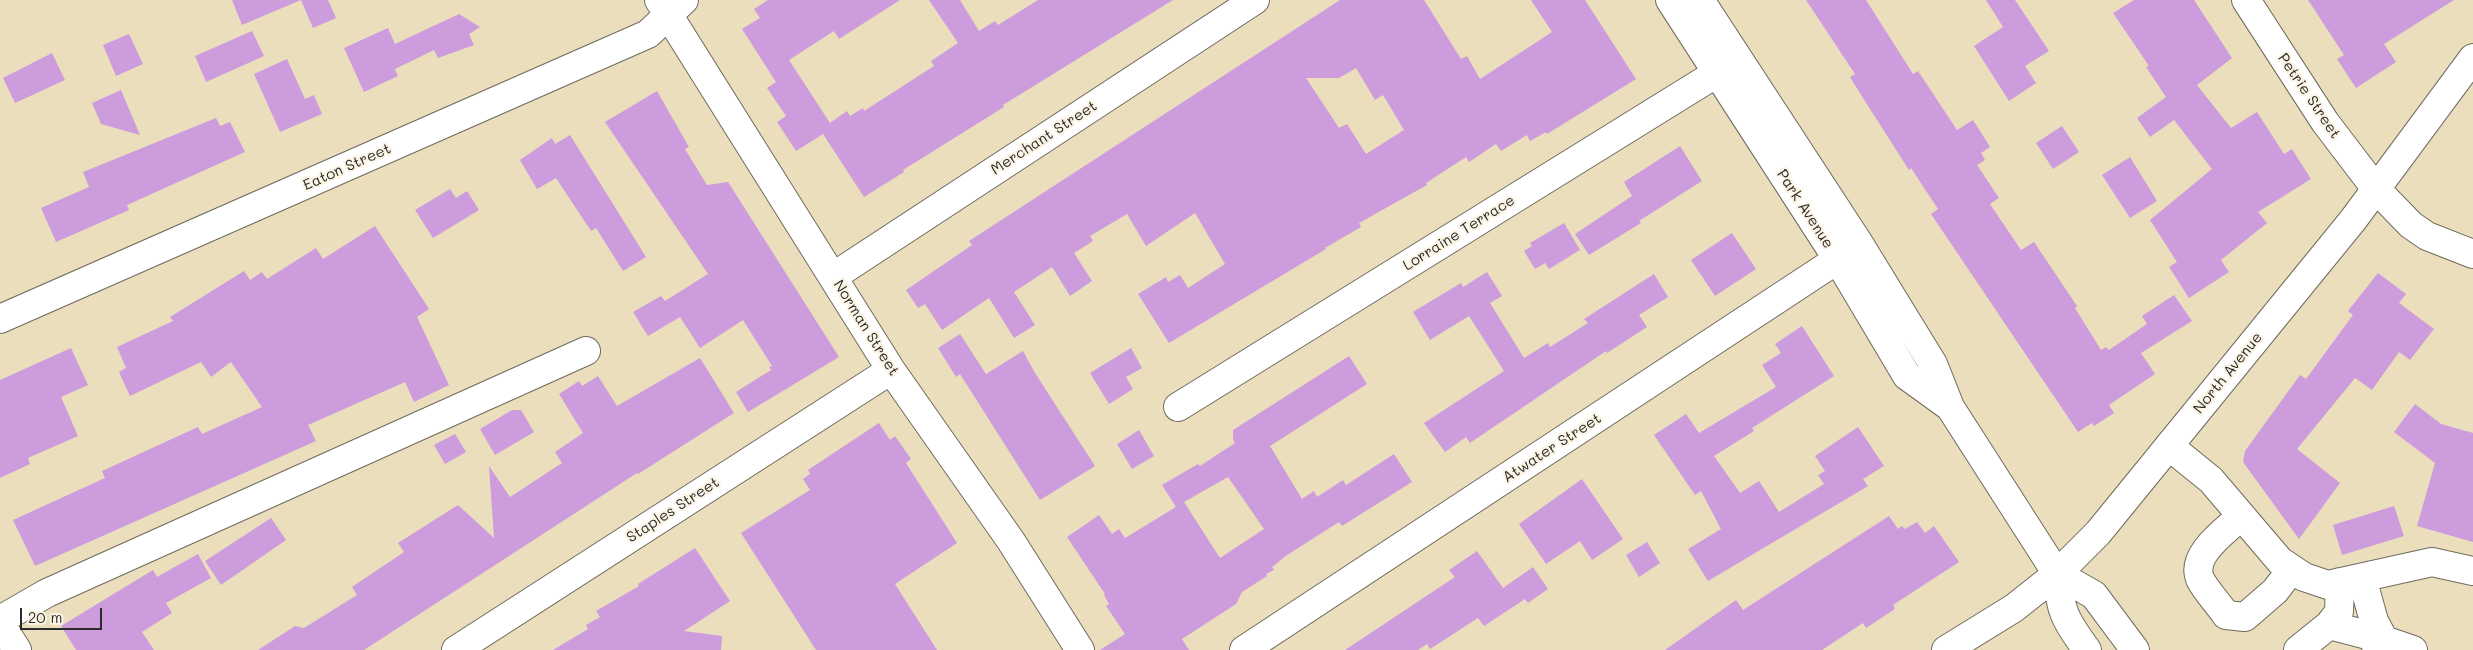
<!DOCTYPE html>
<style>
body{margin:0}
#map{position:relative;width:2473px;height:650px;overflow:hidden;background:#ebdebc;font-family:Mali,sans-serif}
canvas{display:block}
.scale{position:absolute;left:20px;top:608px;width:82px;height:22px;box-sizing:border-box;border:2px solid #2b2b2b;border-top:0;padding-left:6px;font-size:15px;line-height:18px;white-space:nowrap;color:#2b2b2b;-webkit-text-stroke:4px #fcf5e5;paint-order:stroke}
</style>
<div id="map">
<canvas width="2473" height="650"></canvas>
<div class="scale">20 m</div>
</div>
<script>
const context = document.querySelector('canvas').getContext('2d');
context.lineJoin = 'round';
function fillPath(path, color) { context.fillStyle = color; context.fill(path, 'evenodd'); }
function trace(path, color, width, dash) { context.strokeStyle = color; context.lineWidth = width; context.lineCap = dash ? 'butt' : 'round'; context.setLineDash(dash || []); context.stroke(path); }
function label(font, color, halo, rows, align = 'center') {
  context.font = font + ' Mali,sans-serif'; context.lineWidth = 4.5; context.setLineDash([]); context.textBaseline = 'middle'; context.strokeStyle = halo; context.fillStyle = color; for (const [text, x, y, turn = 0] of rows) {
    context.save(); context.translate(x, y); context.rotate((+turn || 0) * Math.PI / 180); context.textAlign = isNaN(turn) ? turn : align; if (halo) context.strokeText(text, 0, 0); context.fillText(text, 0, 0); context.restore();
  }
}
const building = new Path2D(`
 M232,0H328L336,18L313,28L301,0L242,25Z
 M768,0H900L839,39L834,31L789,60L830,123L847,111L850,116L863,108L864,111L934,66L931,61L958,43L929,0H960L979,31L995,21L998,25L1038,0H1173L1003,105L1004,107L903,170L904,172L864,197L823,134L796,151L777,122L786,116L767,88L776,82L742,29L760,18L754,9Z
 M1340,0H1424L1461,59L1467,56L1480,79L1552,32L1531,0H1585L1636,79L1547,134L1546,132L1530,141L1527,135L1501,151L1496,144L1469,162L1466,157L1426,183L1427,185L1359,223L1361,227L1325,248L1326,249L1169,343L1138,294L1166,277L1168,282L1180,275L1188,288L1225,264L1195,213L1146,246L1127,214L1090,236L1093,241L1074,253L1092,281L1070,296L1052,267L1014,292L1035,325L1014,338L989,298L942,330L925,304L918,308L906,290L972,245L969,241ZM1356,68L1375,100L1383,95L1404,130L1366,154L1347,124L1339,128L1306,78H1339Z
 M1806,0H1866L1913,74L1918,71L1957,130L1973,120L1990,147L1981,153L1985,160L1977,165L1999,198L1990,204L2021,250L2034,242L2077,306L2075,308L2101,350L2106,347L2109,350L2147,324L2142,316L2174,295L2192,321L2141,353L2155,374L2109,405L2114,413L2094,426L2092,423L2078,432L1931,214L1938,209L1911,168L1909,170L1868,106L1850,77L1855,74Z
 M1986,0H2015L2049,51L2025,66L2036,83L2009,101L1974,46L2003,27Z
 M2134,0H2194L2232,58L2197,85L2231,128L2257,112L2284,154L2292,149L2311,179L2258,212L2267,223L2221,260L2229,272L2189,298L2169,267L2177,262L2150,220L2212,169L2174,120L2150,137L2137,118L2166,97L2146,67L2149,66L2113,13Z
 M2308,0H2454L2384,44L2396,62L2356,88L2337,59L2344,55Z
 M459,14L480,27L469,34L474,45L438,58L434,50L395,69L398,76L364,92L344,48L388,28L395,44Z
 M252,31L264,56L206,82L195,56Z
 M129,34L143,64L116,76L103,45Z
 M52,53L65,80L15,103L3,78Z
 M287,59L305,99L314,95L322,114L280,132L254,74Z
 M121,90L140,135L101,124L92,103Z
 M657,91L689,147L685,149L707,185L728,182L839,357L748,412L736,392L771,370L769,367L772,366L743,320L700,348L680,317L648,336L633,312L661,296L665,301L708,274L605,122Z
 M216,118L220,126L230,122L245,152L127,205L129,210L56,242L41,208L89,187L83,172Z
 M2062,126L2079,152L2053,169L2036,143Z
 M570,135L646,257L623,271L596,228L591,231L556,178L537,189L520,160L552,138L555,144Z
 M1680,146L1702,181L1639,221L1641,223L1589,255L1575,234L1632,196L1624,182Z
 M2130,157L2157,201L2130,218L2102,175Z
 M450,189L456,198L467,191L479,210L433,238L415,210Z
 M1564,223L1580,250L1549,269L1545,263L1535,269L1524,251L1532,246L1530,243Z
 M375,226L429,309L417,317L449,385L414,402L405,382L308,425L316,441L35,566L13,520L105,478L102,471L198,427L202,434L262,407L231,362L211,377L201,362L130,396L119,372L126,368L117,347L173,321L170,317L244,271L250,280L262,272L267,279L316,248L323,259Z
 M1732,233L1756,269L1715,296L1691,260Z
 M1487,272L1502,296L1490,303L1524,358L1548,343L1550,347L1588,323L1584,319L1654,274L1668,297L1639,315L1647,327L1607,353L1606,351L1470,443L1466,437L1445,452L1424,423L1504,371L1469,316L1430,340L1413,312L1461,283L1463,287Z
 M2378,273L2406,294L2399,303L2434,329L2410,360L2399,352L2372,390L2355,378L2297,449L2340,483L2299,539L2243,462L2245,451L2300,375L2306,379L2353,315L2348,311Z
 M1802,326L1834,376L1752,428L1754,431L1714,456L1740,493L1759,481L1779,512L1824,484L1818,475L1825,471L1815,456L1858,427L1884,466L1863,479L1868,486L1708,581L1688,549L1721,529L1701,491L1695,495L1654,435L1686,414L1699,433L1776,387L1762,365L1781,353L1775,344Z
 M960,334L986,374L1023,351L1035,373L1095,466L1040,500L960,374L956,377L938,348Z
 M71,348L88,385L61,397L78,436L28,458L30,464L0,478V380Z
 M1131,348L1142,368L1126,377L1133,389L1109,404L1090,373Z
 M1349,356L1367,384L1270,446L1302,499L1314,491L1317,497L1343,480L1346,485L1394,454L1412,482L1342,526L1339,522L1287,555L1272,567L1274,570L1266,574L1267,576L1242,592L1236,604L1182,639L1189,650H1100L1125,634L1106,606L1109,604L1104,595L1105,594L1067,537L1099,515L1112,534L1119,529L1125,538L1176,507L1162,485L1198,464L1200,466L1235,443L1233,439V430ZM1228,477L1264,529L1220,558L1184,502Z
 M700,358L734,413L638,474L637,473L364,650H258L295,626L304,628L357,595L352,587L404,552L398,543L458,505L494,538L489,466L510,497L562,463L555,452L583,433L559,394L579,381L582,386L598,376L617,406Z
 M2415,404L2441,424L2473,433V542L2417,526L2435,463L2394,432Z
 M512,410H521L534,432L495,455L480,429Z
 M879,423L890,440L895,436L911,459L906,463L957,543L895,584L937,650H816L741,533L810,490L803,479L810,474L808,470Z
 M1139,430L1154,456L1132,469L1117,444Z
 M455,434L466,452L445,464L434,445Z
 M1582,479L1623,539L1592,560L1580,541L1546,564L1519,524Z
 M2394,506L2404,536L2342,555L2333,525Z
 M1889,516L1898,529L1902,526L1905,529L1917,522L1925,533L1934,526L1959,562L1893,605L1895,609L1866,628L1863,623L1822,650H1665L1736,600L1743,610Z
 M271,518L286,540L221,585L205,561Z
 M1647,542L1660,563L1639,577L1626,555Z
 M695,548L730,601L684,631L722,636L721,650H553L588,629L586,625L600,617L596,611L639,586L638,584Z
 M1477,551L1503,588L1533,567L1548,589L1528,603L1525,599L1484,626L1478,618L1430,649L1427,644L1418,650H1345L1455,577L1449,570Z
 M198,554L211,578L166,603L172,613L142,632L154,650H76L61,626L153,570L157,577Z`);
const minor = new Path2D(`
 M659,0L891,370L1011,541L1080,650
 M2246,0L2325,122L2376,189L2411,225L2427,236L2473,254
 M834,276L1255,0
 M0,319L648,34L684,0
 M1178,407L1738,60
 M2169,446L2211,480L2280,561L2304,577L2328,585L2432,562L2473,571
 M2241,516C2227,530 2190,554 2200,579C2206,591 2218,603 2226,615L2245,617L2275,591L2292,569
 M2362,578L2374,621L2384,640L2376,646
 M0,620L47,593L586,351
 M0,623L17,650
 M2329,625L2375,637L2413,650
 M456,650L891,370
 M1244,650L1858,246
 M2298,650L2329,625L2339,612L2340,582`);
const major = new Path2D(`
 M1670,0L1838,260L1907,376L1950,407
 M1700,0L1860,245L1933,364L1950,407L2057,574C2060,611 2065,620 2087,650
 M2057,574L2094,595L2135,650
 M1946,650L2014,608L2057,574L2098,533L2353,220L2473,58`);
const streetNames = [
 ["Petrie Street",2309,96,56],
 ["Merchant Street",1044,138,-33],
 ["Eaton Street",347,167,-24],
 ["Park Avenue",1805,209,57],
 ["Lorraine Terrace",1459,233,-32],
 ["Norman Street",866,328,58],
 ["North Avenue",2228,373,-51],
 ["Atwater Street",1552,448,-33],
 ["Staples Street",673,510,-33]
];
fillPath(building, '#cc9cdd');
trace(minor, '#6e6a5e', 30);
trace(major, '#6e6a5e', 30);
trace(minor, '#fff', 28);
trace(major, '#fff', 28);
label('15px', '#2b2b2b', '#fcf5e5', streetNames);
</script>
